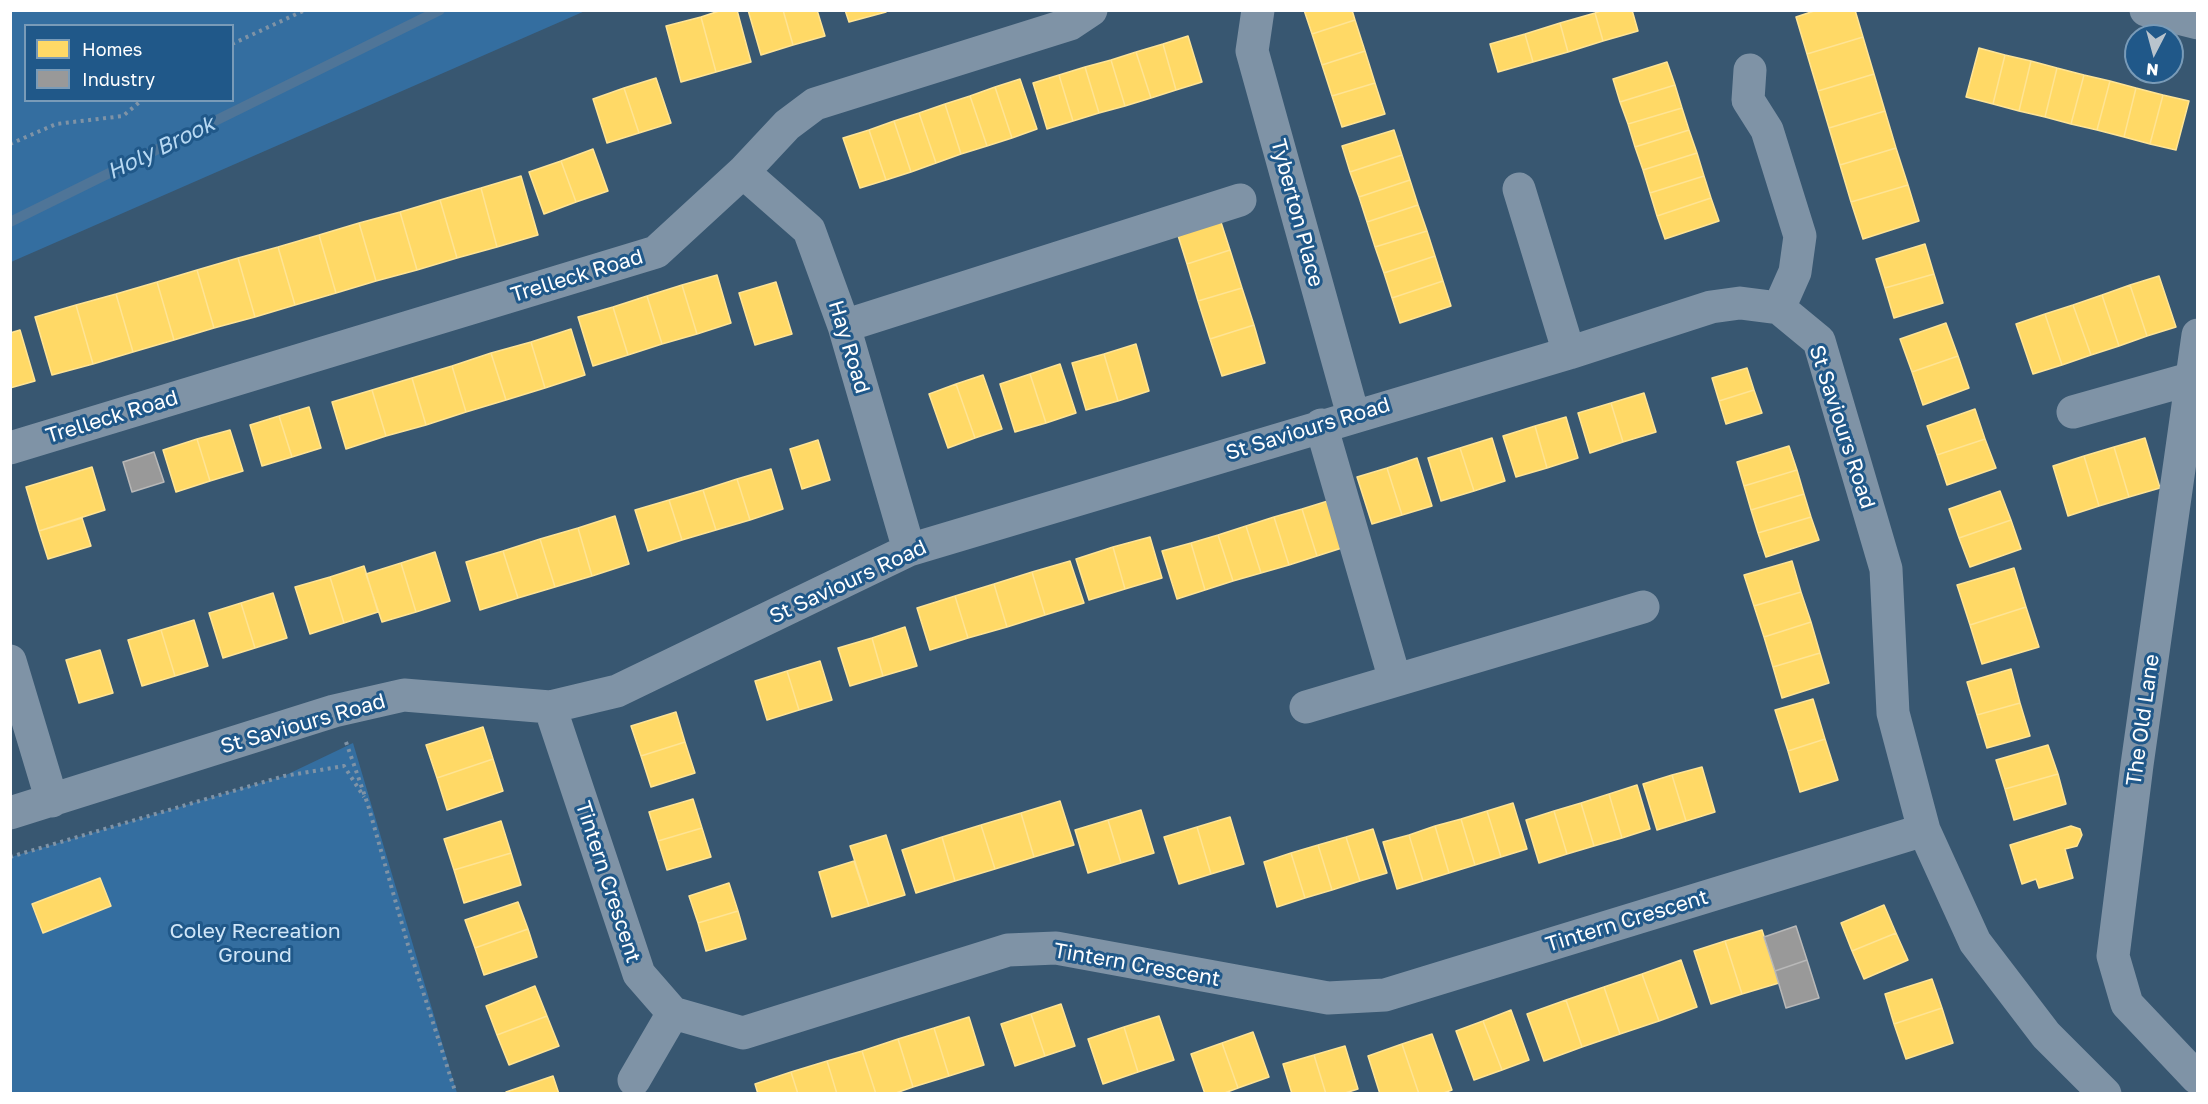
<!DOCTYPE html>
<style>
body{margin:0}
#map{position:relative;width:2208px;height:1104px;overflow:hidden;background:#385771;font-family:"Golos Text",sans-serif}
canvas{display:block}
.frame{position:absolute;inset:0;border:12px solid #fff;pointer-events:none}
.legend{position:absolute;left:24px;top:24px;width:210px;height:78px;box-sizing:border-box;background:#205889;border:2px solid #799bb8;margin:0;padding:8px 10px;list-style:none;font-size:18px;color:#fff}
.legend li{display:flex;align-items:center;gap:12px;height:30px}
.legend b{width:30px;border:2px solid #799bb8}
.north{position:absolute;left:2124px;top:24px;width:60px;height:60px;box-sizing:border-box;background:#205889;border:2px solid #799bb8;border-radius:50%;rotate:186deg;font-size:16px;font-weight:700;line-height:24px;text-align:center;color:#fff}
.north::after{content:'';display:block;margin:auto;width:21px;height:27px;background:#b9c4cd;clip-path:polygon(50% 0,100% 100%,50% 72%,0 100%)}
</style>
<div id="map">
<canvas width="2208" height="1104"></canvas>
<div class="frame"></div>
<ul class="legend">
<li><b style="height:16px;background:#ffd966"></b>Homes</li>
<li><b style="height:16px;background:#999"></b>Industry</li>
</ul>
<div class="north">N</div>
</div>
<script>
const context = document.querySelector('canvas').getContext('2d');
context.lineJoin = 'round';
function fillPath(path, color) { context.fillStyle = color; context.fill(path, 'evenodd'); }
function trace(path, color, width, dash) { context.strokeStyle = color; context.lineWidth = width; context.lineCap = dash ? 'butt' : 'round'; context.setLineDash(dash || []); context.stroke(path); }
function label(font, color, halo, rows, align = 'center') {
  context.font = font + ' "Golos Text",sans-serif'; context.lineWidth = 6; context.setLineDash([]); context.textBaseline = 'middle'; context.strokeStyle = halo; context.fillStyle = color; for (const [text, x, y, turn = 0] of rows) {
    context.save(); context.translate(x, y); context.rotate((+turn || 0) * Math.PI / 180); context.textAlign = isNaN(turn) ? turn : align; if (halo) context.strokeText(text, 0, 0); context.fillText(text, 0, 0); context.restore();
  }
}
const green = new Path2D(`
 M11,10H585V11L11,262ZM26,26H232V100H26Z
 M353,743L457,1093L11,1094V857L284,776Z`);
const homes = new Path2D(`
 M722,10H737L751,62L716,72L701,17Z
 M748,10H783L793,45L761,55Z
 M783,10H817L825,36L793,45Z
 M845,10H885L886,12L849,22Z
 M1304,10H1352L1355,20L1312,34Z
 M1603,10H1632L1638,31L1603,41L1595,13Z
 M1817,10H1855L1863,37L1807,54L1796,17Z
 M1595,13L1603,41L1568,52L1560,23Z
 M701,17L716,72L681,82L666,26Z
 M1355,20L1365,51L1322,65L1312,34Z
 M1560,23L1568,52L1533,62L1525,34Z
 M1525,34L1533,62L1498,72L1490,44Z
 M1188,36L1202,82L1176,90L1163,44Z
 M1863,37L1874,74L1818,91L1807,54Z
 M1163,44L1176,90L1151,98L1136,52Z
 M1979,48L2005,55L1993,104L1966,97Z
 M1365,51L1375,83L1332,96L1322,65Z
 M1136,52L1151,98L1125,106L1111,60Z
 M2005,55L2031,61L2019,111L1993,104Z
 M1111,60L1125,106L1099,113L1085,67Z
 M2031,61L2057,68L2045,117L2019,111Z
 M1667,62L1675,85L1620,102L1613,79Z
 M1085,67L1099,113L1073,121L1059,75Z
 M2057,68L2084,75L2071,124L2045,117Z
 M1874,74L1885,111L1829,128L1818,91Z
 M1059,75L1073,121L1047,129L1033,83Z
 M2084,75L2110,81L2097,130L2071,124Z
 M656,78L671,123L639,133L624,88Z
 M1020,79L1037,129L1012,138L995,87Z
 M2110,81L2136,88L2124,137L2097,130Z
 M1375,83L1385,114L1342,127L1332,96Z
 M1675,85L1682,108L1628,124L1620,102Z
 M995,87L1012,138L987,146L970,96Z
 M624,88L639,133L607,143L593,99Z
 M2136,88L2163,95L2150,144L2124,137Z
 M2163,95L2189,101L2176,150L2150,144Z
 M970,96L987,146L961,154L945,104Z
 M945,104L961,154L936,163L919,113Z
 M1682,108L1689,130L1635,147L1628,124Z
 M1885,111L1896,148L1840,165L1829,128Z
 M919,113L936,163L911,172L894,121Z
 M894,121L911,172L886,180L869,130Z
 M869,130L886,180L860,188L843,138Z
 M1394,130L1402,155L1350,172L1342,146Z
 M1689,130L1697,153L1643,170L1635,147Z
 M1896,148L1908,185L1851,202L1840,165Z
 M593,149L608,191L576,202L561,161Z
 M1697,153L1704,176L1650,193L1643,170Z
 M1402,155L1410,180L1359,197L1350,172Z
 M561,161L576,202L544,214L529,172Z
 M521,176L538,235L497,247L481,188Z
 M1704,176L1711,198L1657,216L1650,193Z
 M1410,180L1418,205L1367,222L1359,197Z
 M1908,185L1919,221L1863,239L1851,202Z
 M481,188L497,247L457,258L440,200Z
 M1711,198L1719,221L1665,239L1657,216Z
 M440,200L457,258L417,270L400,212Z
 M1418,205L1427,231L1375,247L1367,222Z
 M400,212L417,270L376,281L359,223Z
 M1218,213L1230,250L1187,264L1175,226Z
 M359,223L376,281L336,293L319,235Z
 M1427,231L1435,256L1384,273L1375,247Z
 M319,235L336,293L295,305L278,247Z
 M1925,244L1934,274L1885,288L1876,259Z
 M278,247L295,305L255,317L238,258Z
 M1230,250L1242,288L1198,301L1187,264Z
 M1435,256L1443,281L1392,298L1384,273Z
 M238,258L255,317L214,328L197,270Z
 M197,270L214,328L174,340L157,282Z
 M1934,274L1943,303L1894,318L1885,288Z
 M717,275L731,323L697,334L682,285Z
 M2159,276L2176,327L2147,336L2130,285Z
 M1443,281L1451,306L1400,323L1392,298Z
 M157,282L174,340L133,352L116,294Z
 M776,282L792,334L755,345L739,293Z
 M682,285L697,334L662,344L647,296Z
 M2130,285L2147,336L2119,346L2102,295Z
 M1242,288L1254,325L1210,339L1198,301Z
 M116,294L133,352L93,364L76,305Z
 M2102,295L2119,346L2091,355L2073,305Z
 M647,296L662,344L628,355L613,307Z
 M76,305L93,364L52,375L35,317Z
 M2073,305L2091,355L2062,365L2045,314Z
 M613,307L628,355L593,366L578,317Z
 M2045,314L2062,365L2033,374L2016,324Z
 M1946,323L1958,356L1912,372L1900,339Z
 M1254,325L1265,363L1222,376L1210,339Z
 M571,329L585,375L545,388L531,342Z
 M20,330L35,381L10,388V333Z
 M531,342L545,388L506,400L491,353Z
 M1136,344L1149,391L1118,401L1104,354Z
 M491,353L506,400L466,412L452,366Z
 M1104,354L1118,401L1086,410L1072,363Z
 M1958,356L1969,388L1923,405L1912,372Z
 M1060,364L1076,413L1046,423L1030,374Z
 M452,366L466,412L426,425L412,378Z
 M1747,368L1754,390L1719,401L1712,378Z
 M1030,374L1046,423L1015,432L1000,384Z
 M983,375L1002,429L975,438L956,384Z
 M412,378L426,425L386,436L372,390Z
 M956,384L975,438L948,448L929,394Z
 M372,390L386,436L346,449L332,402Z
 M1754,390L1762,413L1726,424L1719,401Z
 M1644,393L1656,432L1623,442L1611,403Z
 M1611,403L1623,442L1590,453L1578,413Z
 M309,407L321,448L292,457L279,416Z
 M1975,409L1985,439L1937,455L1927,426Z
 M279,416L292,457L262,466L250,425Z
 M1566,417L1578,458L1547,468L1535,426Z
 M1535,426L1547,468L1516,477L1503,436Z
 M230,430L243,471L210,481L197,439Z
 M1492,438L1505,481L1474,491L1460,448Z
 M2145,438L2160,488L2129,497L2114,447Z
 M197,439L210,481L176,492L163,450Z
 M1985,439L1996,468L1947,485L1937,455Z
 M818,440L830,480L802,489L790,449Z
 M1789,446L1797,470L1744,486L1737,462Z
 M2114,447L2129,497L2099,506L2084,456Z
 M1460,448L1474,491L1441,501L1428,458Z
 M2084,456L2099,506L2068,516L2053,466Z
 M1417,458L1432,506L1402,515L1387,468Z
 M92,467L105,510L39,531L26,487Z
 M1387,468L1402,515L1372,524L1357,477Z
 M771,469L783,509L750,520L737,479Z
 M1797,470L1804,494L1751,510L1744,486Z
 M737,479L750,520L716,530L703,490Z
 M703,490L716,530L682,540L669,500Z
 M2000,491L2011,520L1959,538L1949,509Z
 M1804,494L1811,517L1758,533L1751,510Z
 M669,500L682,540L648,551L635,510Z
 M1331,500L1345,547L1317,556L1302,509Z
 M1302,509L1317,556L1289,565L1274,517Z
 M615,516L629,564L592,576L578,528Z
 M1274,517L1289,565L1261,573L1246,526Z
 M1811,517L1819,540L1766,557L1758,533Z
 M82,518L91,546L48,559L39,531Z
 M2011,520L2021,549L1970,567L1959,538Z
 M1246,526L1261,573L1233,581L1218,535Z
 M578,528L592,576L555,587L540,539Z
 M1218,535L1233,581L1205,590L1191,543Z
 M1150,537L1162,578L1125,589L1113,547Z
 M540,539L555,587L518,598L503,551Z
 M1191,543L1205,590L1177,599L1162,551Z
 M1113,547L1125,589L1089,600L1076,559Z
 M503,551L518,598L480,610L466,562Z
 M435,552L450,601L416,612L401,563Z
 M1070,561L1084,603L1045,615L1032,572Z
 M1792,561L1801,592L1754,606L1744,575Z
 M401,563L416,612L382,622L366,574Z
 M364,566L378,612L344,623L330,577Z
 M2014,568L2026,607L1970,625L1957,585Z
 M1032,572L1045,615L1007,627L994,584Z
 M330,577L344,623L310,634L295,587Z
 M994,584L1007,627L968,638L955,596Z
 M1801,592L1811,622L1764,637L1754,606Z
 M273,593L287,638L255,648L241,603Z
 M955,596L968,638L930,650L917,608Z
 M241,603L255,648L223,658L209,613Z
 M2026,607L2039,647L1982,664L1970,625Z
 M194,620L208,666L175,676L161,630Z
 M1811,622L1820,653L1773,667L1764,637Z
 M905,627L917,666L883,676L872,638Z
 M161,630L175,676L142,686L128,640Z
 M872,638L883,676L850,686L838,648Z
 M100,650L113,693L79,703L66,660Z
 M1820,653L1829,683L1782,698L1773,667Z
 M820,661L832,700L799,710L787,671Z
 M2011,669L2020,703L1977,715L1967,682Z
 M787,671L799,710L767,720L755,681Z
 M1813,699L1825,739L1788,751L1775,710Z
 M2020,703L2030,736L1987,748L1977,715Z
 M676,712L685,742L641,756L631,726Z
 M483,727L493,759L437,778L426,745Z
 M1825,739L1838,780L1800,792L1788,751Z
 M685,742L695,773L651,787L641,756Z
 M2048,745L2058,774L2005,789L1996,760Z
 M493,759L503,791L447,810L437,778Z
 M1702,767L1715,812L1686,821L1672,775Z
 M2058,774L2066,804L2014,820L2005,789Z
 M1672,775L1686,821L1657,830L1643,784Z
 M1637,785L1650,829L1622,838L1609,794Z
 M1609,794L1622,838L1594,846L1581,803Z
 M693,799L702,828L658,841L649,812Z
 M1060,801L1074,845L1034,857L1021,813Z
 M1513,803L1527,849L1501,857L1487,811Z
 M1581,803L1594,846L1567,854L1554,811Z
 M1141,810L1154,853L1121,863L1108,820Z
 M1487,811L1501,857L1475,865L1461,819Z
 M1554,811L1567,854L1539,863L1526,820Z
 M1021,813L1034,857L995,869L981,825Z
 M1230,817L1244,864L1211,874L1197,827Z
 M1461,819L1475,865L1449,873L1435,826Z
 M1108,820L1121,863L1088,873L1075,830Z
 M501,821L511,853L454,870L444,839Z
 M981,825L995,869L955,881L942,837Z
 M1435,826L1449,873L1423,881L1409,835Z
 M2071,826L2080,829L2082,835L2077,846L2065,849L2073,878L2039,888L2036,879L2022,884L2010,845Z
 M1197,827L1211,874L1179,884L1164,837Z
 M702,828L711,857L667,870L658,841Z
 M1373,829L1387,873L1360,881L1346,837Z
 M886,835L905,895L869,906L850,846Z
 M1409,835L1423,881L1397,889L1383,842Z
 M942,837L955,881L916,893L902,850Z
 M1346,837L1360,881L1332,890L1318,845Z
 M1318,845L1332,890L1305,898L1291,853Z
 M511,853L521,885L464,903L454,870Z
 M1291,853L1305,898L1277,907L1264,862Z
 M854,861L869,906L832,917L819,872Z
 M100,878L111,906L43,933L32,904Z
 M729,883L738,911L698,923L689,896Z
 M518,902L528,929L475,948L465,920Z
 M1884,905L1896,933L1852,951L1841,923Z
 M738,911L746,939L706,951L698,923Z
 M528,929L537,957L484,975L475,948Z
 M1762,930L1779,983L1742,994L1725,941Z
 M1896,933L1908,960L1864,979L1852,951Z
 M1725,941L1742,994L1711,1004L1694,951Z
 M1681,960L1697,1007L1659,1021L1642,974Z
 M1642,974L1659,1021L1620,1034L1604,987Z
 M1932,979L1942,1008L1894,1024L1885,994Z
 M535,986L547,1016L497,1035L486,1006Z
 M1604,987L1620,1034L1582,1047L1566,1000Z
 M1566,1000L1582,1047L1544,1061L1527,1014Z
 M1061,1004L1075,1046L1045,1056L1031,1014Z
 M1942,1008L1953,1043L1906,1059L1894,1024Z
 M1511,1010L1529,1060L1502,1070L1483,1021Z
 M1031,1014L1045,1056L1015,1066L1001,1024Z
 M547,1016L559,1046L509,1065L497,1035Z
 M1159,1016L1174,1060L1138,1072L1124,1027Z
 M969,1017L984,1065L949,1076L934,1028Z
 M1483,1021L1502,1070L1474,1080L1456,1031Z
 M1124,1027L1138,1072L1103,1084L1088,1039Z
 M934,1028L949,1076L913,1087L898,1039Z
 M1253,1032L1269,1077L1238,1088L1222,1043Z
 M1432,1034L1452,1090L1441,1094H1419L1402,1044Z
 M898,1039L913,1087L893,1094H876L862,1051Z
 M1222,1043L1238,1088L1222,1094H1205L1191,1054Z
 M1402,1044L1419,1094H1380L1368,1056Z
 M1345,1046L1358,1089L1342,1094H1326L1314,1055Z
 M862,1051L876,1094H837L827,1061Z
 M1314,1055L1326,1094H1292L1283,1064Z
 M827,1061L837,1094H798L791,1072Z
 M791,1072L798,1094H758L755,1084Z
 M553,1076L559,1094H506V1092Z`);
const industry = new Path2D(`
 M154,452L164,482L132,492L123,462Z
 M1796,926L1807,960L1775,971L1764,937Z
 M1807,960L1819,998L1786,1008L1775,971Z`);
const stream = new Path2D(`
 M10,222L440,10`);
const path = new Path2D(`
 M232,44L305,10
 M10,144L56,124L123,116L142,100
 M346,742L368,805L408,945L456,1094
 M10,857L284,776L344,766L364,797`);
const minor = new Path2D(`
 M1258,10L1252,51L1353,415
 M2146,10L2198,23
 M1750,70L1748,100L1767,130L1800,236L1795,272L1779,308
 M743,172L809,230L844,326L909,550
 M1519,189L1569,353
 M844,326L1240,200
 M2073,412L2190,379
 M1321,425L1395,680
 M10,448L656,252L743,172L787,125L815,104L1070,24L1091,10
 M10,661L52,801
 M550,707L639,974L673,1013L743,1033L1008,950L1056,948L1328,998L1385,995L1924,830
 M1306,707L1643,607
 M10,813L334,711L404,695L550,707L617,691L909,550L1569,353L1711,307L1740,303L1779,308L1819,341L1886,569L1893,713L1924,830L1975,942L2046,1035L2105,1094
 M2197,1078L2127,1004L2113,956L2137,765L2198,335
 M634,1080L673,1013`);
const streetNames = [
 ["Tyberton Place",1297,213,75],
 ["Trelleck Road",577,276,-17],
 ["Hay Road",849,347,73],
 ["Trelleck Road",112,417,-17],
 ["St Saviours Road",1842,427,72],
 ["St Saviours Road",1308,429,-17],
 ["St Saviours Road",848,582,-25],
 ["The Old Lane",2143,720,-82],
 ["St Saviours Road",303,724,-16],
 ["Tintern Crescent",608,882,72],
 ["Tintern Crescent",1627,921,-17],
 ["Tintern Crescent",1137,965,10]
];
const parkNames = [
 ["Coley Recreation",255,931],
 ["Ground",255,955]
];
const waterNames = [
 ["Holy Brook",161,148,-26]
];
fillPath(green, '#346ea0');
fillPath(homes, '#ffd966');
trace(homes, '#ffe494', 1.5);
fillPath(industry, '#999');
trace(industry, '#b8b8b8', 1.5);
trace(stream, '#4f7598', 10);
trace(path, '#7f93a6', 4, [3, 4.5]);
trace(minor, '#7f93a6', 33);
label('21px', '#fff', '#205889', streetNames);
label('21px', '#d0e6f8', '#205889', parkNames);
label('italic 22px', '#b7d8f2', '#205889', waterNames);
</script>
